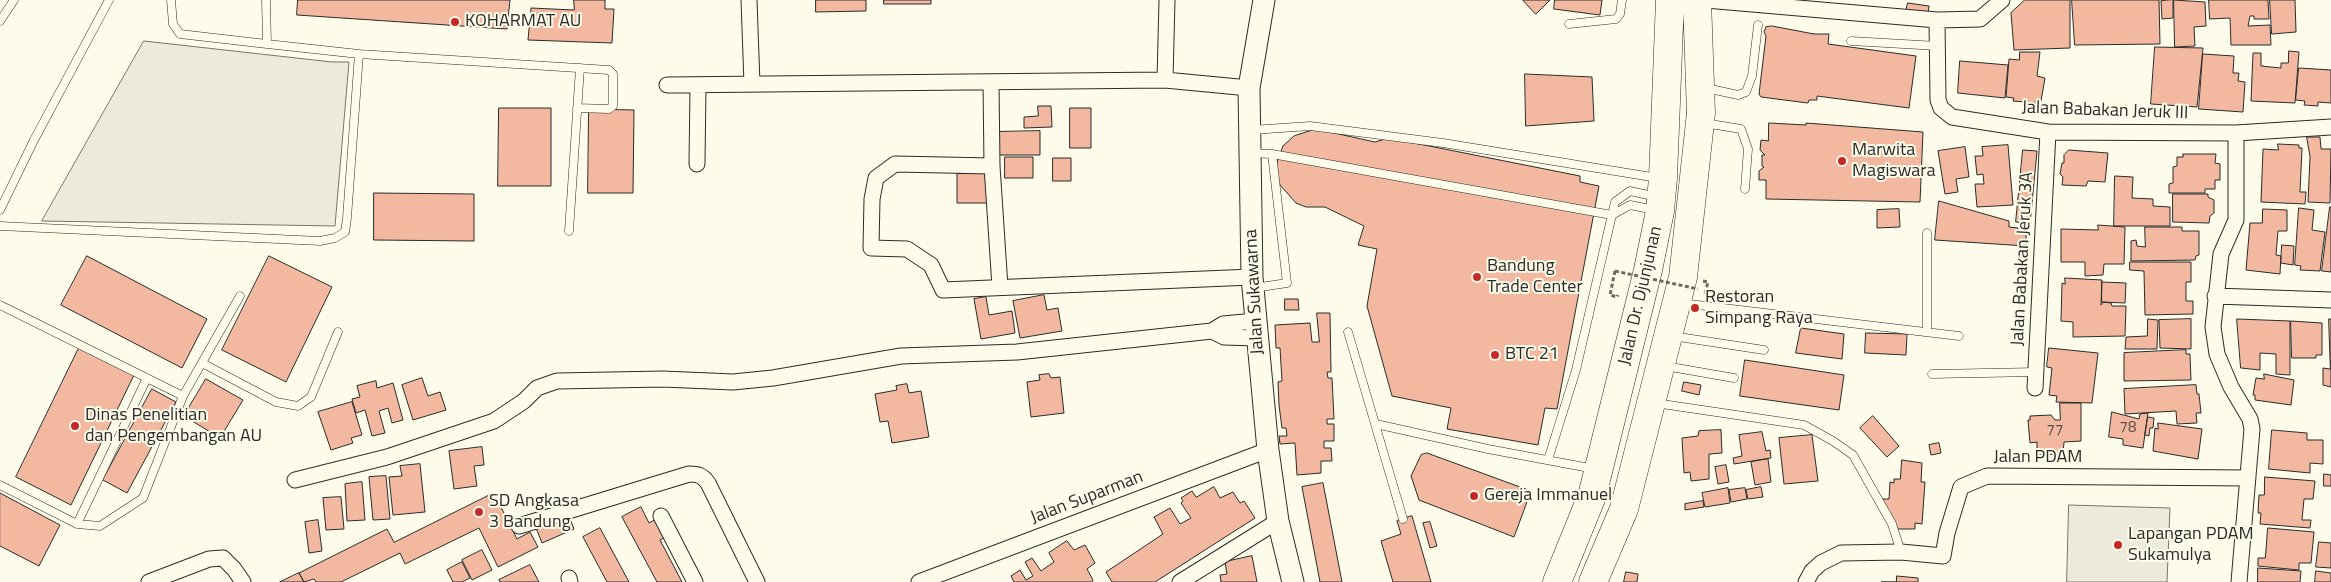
<!DOCTYPE html>
<style>
body{margin:0}
canvas{display:block;background:#fdfbea}
</style>
<canvas width="2331" height="582"></canvas>
<script>
const context = document.querySelector('canvas').getContext('2d');
context.lineJoin = 'round';
function fillPath(path, color) { context.fillStyle = color; context.fill(path, 'evenodd'); }
function trace(path, color, width, dash) { context.strokeStyle = color; context.lineWidth = width; context.lineCap = dash ? 'butt' : 'round'; context.setLineDash(dash || []); context.stroke(path); }
function label(font, color, halo, rows, align = 'center') {
  context.font = font + ' "Titillium Web",sans-serif'; context.lineWidth = 4; context.setLineDash([]); context.textBaseline = 'middle'; context.strokeStyle = halo; context.fillStyle = color; for (const [text, x, y, turn = 0] of rows) {
    context.save(); context.translate(x, y); context.rotate((+turn || 0) * Math.PI / 180); context.textAlign = isNaN(turn) ? turn : align; if (halo) context.strokeText(text, 0, 0); context.fillText(text, 0, 0); context.restore();
  }
}
const green = new Path2D(`
 M144,41L332,62H349L335,226L42,221Z
 M2069,505L2170,508L2167,582H2067Z`);
const building = new Path2D(`
 M298,0H510L507,29L297,15Z
 M574,0H605V9H614L612,43L528,40L531,8L574,10Z
 M816,0H866V11L816,12Z
 M884,0H931V4H884Z
 M1523,0H1550L1536,14Z
 M1555,0H1602L1600,15L1554,9Z
 M2025,0H2070V48L2014,50L2011,13Z
 M2072,0H2159L2160,44L2075,45Z
 M2173,0V18L2162,19L2161,1Z
 M2174,0L2205,2L2206,26L2194,27L2195,46L2175,47Z
 M2209,0H2268L2269,19H2254V16H2250L2248,26L2270,25L2271,45H2231L2230,18L2210,19Z
 M2270,0H2295L2296,32L2272,34Z
 M1908,3L1929,6L1928,14L1906,11Z
 M1772,26L1814,34H1829L1828,44L1916,56L1909,108L1817,96V100H1809L1808,103L1761,97L1759,94L1766,36L1764,32L1766,27Z
 M2155,47L2203,48L2197,107L2151,104Z
 M2289,51L2299,52L2295,103L2251,101L2253,53H2261V66L2281,68V63H2288Z
 M2020,52H2040L2037,76L2045,78L2041,101L2036,100V103L2013,101L2014,98L2006,97L2009,59L2019,60Z
 M2203,54L2234,56L2233,73H2239L2238,81L2245,82L2243,112L2199,109Z
 M1960,61L2008,65L2005,98L1958,93Z
 M2299,68L2331,70V103L2318,102V106L2304,105L2305,101L2296,100Z
 M1525,74L1592,77L1594,121L1526,126Z
 M1038,106H1051L1052,127L1024,128V117L1038,116Z
 M499,108H551V186H498Z
 M1070,108H1091V148H1070Z
 M589,109L634,110L633,193H588Z
 M1769,123L1806,125V123L1923,132L1920,202L1766,199V180H1759V171L1764,167L1762,166V155H1765L1760,150L1761,140L1768,141Z
 M1316,129L1375,142L1389,138L1580,176V182L1599,186L1557,409L1545,408L1538,445L1447,429L1451,408L1392,396L1367,306L1377,249L1358,245L1364,226L1325,207H1306L1296,203L1280,185L1277,177V162L1283,146L1294,136Z
 M1040,131V155H994V132Z
 M2307,137H2320L2321,149H2331L2330,203L2308,202L2310,157Z
 M2278,144L2299,145V148H2302L2300,192H2306L2305,204L2261,202L2263,149L2278,150Z
 M2008,145L2013,205L1977,207L1975,184H1984L1983,174L1977,175L1975,156H1983L1982,147Z
 M1965,147L1969,177L1956,179L1958,192L1945,194L1938,151Z
 M2023,150L2037,151L2030,224L2016,222Z
 M2069,150L2108,153L2105,182L2088,181L2086,186L2062,185L2063,177L2060,174L2062,163H2064V155Z
 M2183,154H2216L2215,163L2220,164V180H2215V189H2205V193H2169V184L2173,183V167L2177,166V157H2183Z
 M1005,157H1033V178H1005Z
 M1053,158H1071V181H1053Z
 M989,173V203H957V174Z
 M2115,176L2133,177L2132,198L2153,199V206L2170,207V226H2114Z
 M374,193L474,194V241L374,240Z
 M2173,194H2208V197L2214,200V213L2210,216L2209,223L2173,222Z
 M1939,201L2009,221V227L2018,228V233H2026V246L1935,240Z
 M2330,207H2331V272L2322,271Z
 M2299,208L2314,210L2312,230L2325,232L2320,271L2300,270L2301,266L2295,265Z
 M1899,209L1900,227L1877,228V210Z
 M2263,209L2287,210V231H2278L2276,255L2281,256L2280,274L2246,270L2250,223H2262Z
 M2098,225L2125,227L2124,264H2104L2103,275L2085,276V262H2061V229L2098,230Z
 M2145,227H2182V231H2199V255L2196,256L2195,260L2131,261V241L2136,240L2137,246L2145,247Z
 M2282,245L2294,246L2293,265L2281,263Z
 M87,256L207,319L182,368L61,305Z
 M269,256L332,287L286,382L222,350Z
 M2130,262H2191V282H2186V301H2193V314L2145,315L2144,271L2130,270Z
 M2065,278L2102,280L2101,305L2103,302L2111,303L2112,306H2126L2125,336L2073,337V322L2061,321L2062,283L2065,284Z
 M2102,282L2126,283L2125,303L2102,302Z
 M1044,295L1047,310L1058,308L1062,331L1020,338L1013,301Z
 M986,297L989,315L1012,311L1015,333L981,339L974,299Z
 M1285,299H1298L1299,310H1285Z
 M1317,313H1330L1331,372H1327L1328,378H1332L1334,419H1327V424H1334V441H1324V448H1331L1332,461H1321V473L1297,475L1295,443L1280,444L1279,436H1287L1286,428H1282L1279,405L1278,382L1282,381L1280,348H1276L1275,325L1310,323L1312,342H1319Z
 M2148,319L2158,320L2157,349H2125L2126,337L2147,336Z
 M2191,319V349L2160,348L2159,320Z
 M2237,319L2290,321V375L2276,374V354L2260,353V370L2241,368Z
 M2329,319H2331V387L2323,385V368L2330,369Z
 M2291,321L2322,323V355H2316V358H2292Z
 M1801,328L1844,334L1842,359L1796,353Z
 M1866,333L1907,334L1906,355L1865,353Z
 M79,348L134,375L71,505L16,477Z
 M2049,348L2098,353L2092,403L2056,402L2057,396L2049,395L2052,368L2047,367Z
 M2186,350V354H2190L2191,380L2124,381V353Z
 M1745,360L1844,375L1839,410L1740,396Z
 M1049,374L1051,378L1060,377L1064,413L1031,417L1027,382L1040,380L1039,375Z
 M2264,374L2294,380L2291,405L2255,400V395H2253L2256,378L2264,379Z
 M422,378L428,396L440,392L446,410L413,420L402,385Z
 M206,379L243,400L220,438L184,416Z
 M376,381L377,388L393,383L403,420L392,423L388,408L379,411L385,433L372,436L365,410L356,413L352,399L360,397L357,386Z
 M1684,382L1701,385L1699,395L1682,391Z
 M907,384L909,393L921,391L929,437L892,443L888,421L880,422L875,394L897,390L896,386Z
 M2196,385L2197,394H2199L2201,413H2196L2197,423L2177,424L2176,411L2125,414L2124,389Z
 M152,389L176,402L127,493L103,480Z
 M352,402L362,435L351,438L353,443L331,450L318,412Z
 M2060,403H2081V441L2064,442L2063,454L2037,455V442L2030,443L2028,420H2030V416L2051,415L2055,420H2060Z
 M2112,412L2139,419L2140,414L2148,413L2143,448L2123,445V439L2109,437Z
 M1873,416L1899,446L1887,457L1860,428Z
 M2148,417L2154,418L2153,428H2150L2149,436L2145,435Z
 M2158,423L2202,429L2198,459L2153,451L2155,428L2158,429Z
 M1721,430L1722,453L1709,454V479L1691,481L1690,472L1684,473L1682,438L1698,436L1699,431Z
 M2272,430L2307,433V440H2323V464L2310,463V473L2269,469Z
 M1762,432L1766,451L1770,450L1771,458L1734,464L1733,458L1742,456L1739,435Z
 M1812,435L1818,481L1784,484L1779,438Z
 M1939,443L1941,453L1931,455L1929,445Z
 M482,447L484,465L474,466L477,486L454,489L449,451Z
 M1427,453L1531,491L1514,537L1419,500L1411,476L1421,455Z
 M1768,459L1771,482L1755,485L1751,462Z
 M1902,460L1922,463L1921,482H1925L1922,524L1915,523V529H1894L1884,512L1883,499H1889L1890,482L1894,483V479H1900Z
 M420,464L425,512L393,515L389,477L402,476L400,466Z
 M1726,465L1729,482L1718,484L1715,467Z
 M2324,474L2331,475V486H2324Z
 M386,476L390,519L373,520L369,477Z
 M2265,477L2315,481L2313,499H2304L2302,520H2311L2310,528L2260,524L2261,513H2258L2259,495H2264Z
 M362,482L365,520L347,521L345,484Z
 M1323,483L1342,582H1320L1302,487Z
 M1214,487L1220,498L1233,492L1240,503L1244,501L1255,518L1155,582H1112L1106,572L1163,534L1154,517L1170,508L1180,524L1191,518L1181,503L1183,501L1181,498L1192,491L1196,497Z
 M1761,487L1763,497L1748,499L1746,490Z
 M1728,488L1730,503L1705,507L1702,493Z
 M1745,488L1747,499L1731,502L1729,490Z
 M0,493L60,525L39,566L0,546Z
 M494,493L517,539L530,532L538,547L498,567L479,528L405,564L400,553L341,582H316L314,579L304,582L299,573L387,529L394,542Z
 M341,497L344,529L326,530L323,498Z
 M1703,501L1704,507L1685,510V504Z
 M641,507L649,523L658,518L667,536L660,540L682,582H657L622,517Z
 M568,513L574,529L542,543L536,528Z
 M1412,516L1431,582H1393L1381,541L1401,534L1397,521Z
 M318,520L322,551L309,553L305,522Z
 M1430,522L1437,546L1430,548L1423,523Z
 M600,528L629,582H607L583,537Z
 M2268,528L2314,532L2311,563H2299V570L2258,566V558H2265Z
 M1067,541L1074,550L1085,545L1095,563L1087,569L1093,580L1092,582H1014L1011,576L1020,570L1026,580L1033,576L1025,562L1032,558L1041,571L1054,562L1049,553Z
 M2319,542L2331,543V568L2316,567Z
 M482,550L492,570L472,580L462,560Z
 M1252,556L1257,582H1221L1220,575L1227,574L1225,562Z
 M462,562L470,578L462,582H453L447,570Z
 M530,565L539,582H500L499,580Z
 M2258,568L2301,571L2300,582H2258Z
 M2316,571L2331,573V582H2315Z
 M1626,572L1638,574L1637,582H1624Z
 M299,573L304,582H280Z
 M1897,576L1918,578V582H1881H1896Z`);
const path = new Path2D(`
 M1615,271L1610,295L1617,297L1618,295
 M1703,281L1708,282L1705,294`);
const lane = new Path2D(`
 M171,0L173,24L180,34L267,44
 M266,0L267,44L359,54L609,70L613,74V106L609,109L577,108
 M0,21L14,0
 M1569,24L1616,19L1620,14L1622,0
 M1851,41L1938,46
 M1706,88L1738,95L1746,92L1752,76L1758,25
 M1704,123L1741,129L1748,149L1745,189
 M1252,130L1310,126L1443,143L1658,178
 M1250,153L1272,154L1612,215L1630,205L1655,210
 M0,210L34,140L109,0
 M0,226L320,241L335,238L345,232L347,218L359,54
 M569,231L580,68
 M1927,233V332
 M1254,288L1287,283L1272,154
 M1681,303L1959,336
 M0,305L183,396L240,296
 M1348,332L1403,519
 M1672,336L1764,350
 M202,363L276,402L298,406L311,397L338,332
 M1665,366L1734,378
 M1932,374L2036,372
 M1655,403L1804,425L1833,441L1853,455L1892,524L1901,552
 M1376,424L1488,449L1595,469
 M1548,460L1576,370L1615,202L1630,191L1657,197
 M0,485L77,524L147,378
 M77,524L100,526L143,498L183,396`);
const street = new Path2D(`
 M749,0L752,84
 M1706,0L1937,20L1980,19L2002,0
 M1937,20L1938,100L1941,108L1952,117L2048,132L2236,133L2331,127
 M1165,80L1167,0
 M991,82L992,166L1000,287
 M667,85L1165,80L1249,88
 M2236,133V220L2221,254L2213,327L2217,354L2231,387L2250,419L2252,429L2239,582
 M697,164L698,85
 M992,166L895,164L876,178L872,199L871,248L907,249L931,265L943,290L1252,277
 M2215,296L2331,300
 M1212,331L1224,337L1257,338
 M2035,388L2048,132
 M295,480L387,457L494,421L524,401L537,388L557,381L663,379L733,382L773,378L901,356L1017,352L1212,331L1223,324L1255,321
 M661,516L695,582
 M519,526L689,474C698,474 702,475 708,483L757,582
 M569,578L570,582
 M149,582L209,559L223,558L234,569L243,582
 M919,582L1268,450
 M1180,582L1278,521
 M1806,582L1812,571L1821,563L1841,553L1901,552L1943,556L1947,533L1961,487L1987,476L2248,478`);
const secondary = new Path2D(`
 M1264,0L1249,88L1252,277L1268,450L1278,521L1293,582`);
const highway = new Path2D(`
 M1557,582L1592,496L1648,270L1660,211L1663,178L1670,0
 M1593,582L1624,509L1683,277L1701,113L1697,0`);
const pathBridge = new Path2D(`
 M1615,271L1698,289`);
const markers = [
 [455,22,5,"#c62828"],
 [1842,161,5,"#c62828"],
 [1477,277,5,"#c62828"],
 [1695,308,5,"#c62828"],
 [1495,355,5,"#c62828"],
 [75,426,5,"#c62828"],
 [1474,496,5,"#c62828"],
 [479,512,5,"#c62828"],
 [2118,545,5,"#c62828"]
];
const numberNames = [
 ["78",2128,428],
 ["77",2055,431]
];
const poiNames = [
 ["KOHARMAT AU",465,22],
 ["Marwita",1852,151],
 ["Magiswara",1852,172],
 ["Bandung",1487,267],
 ["Trade Center",1487,288],
 ["Restoran",1705,298],
 ["Simpang Raya",1705,319],
 ["BTC 21",1505,355],
 ["Dinas Penelitian",85,416],
 ["dan Pengembangan AU",85,437],
 ["Gereja Immanuel",1484,496],
 ["SD Angkasa",489,502],
 ["3 Bandung",489,523],
 ["Lapangan PDAM",2128,535],
 ["Sukamulya",2128,556]
];
const streetNames = [
 ["Jalan Babakan Jeruk III",2105,111,2],
 ["Jalan Babakan Jeruk 3A",2023,259,-87],
 ["Jalan Sukawarna",1255,292,-93],
 ["Jalan Dr. Djunjunan",1641,296,-77],
 ["Jalan PDAM",2038,458],
 ["Jalan Suparman",1087,498,-21]
];
fillPath(green, '#ecebdb');
trace(green, '#74746e', 1);
fillPath(building, '#f2b8a0');
trace(building, '#2b2b2b', 1);
trace(lane, '#2b2b2b', 9);
trace(street, '#2b2b2b', 17);
trace(secondary, '#2b2b2b', 23);
trace(highway, '#2b2b2b', 29);
trace(path, '#6a6964', 3, [4, 2.5]);
trace(lane, '#fdfbea', 8);
trace(street, '#fdfbea', 15);
trace(secondary, '#fdfbea', 21);
trace(highway, '#fdfbea', 28);
trace(pathBridge, '#6a6964', 3, [4, 2.5]);
for (const [x, y, r, color] of markers) { const dot = new Path2D(); dot.arc(x, y, r, 0, 2 * Math.PI); context.fillStyle = color; context.fill(dot); trace(dot, '#fdfbea', 2); }
label('15px', '#5d4e48', null, numberNames);
label('18px', '#2b2b2b', '#fdfbea', poiNames, 'left');
label('18px', '#2b2b2b', '#fdfbea', streetNames);
</script>
